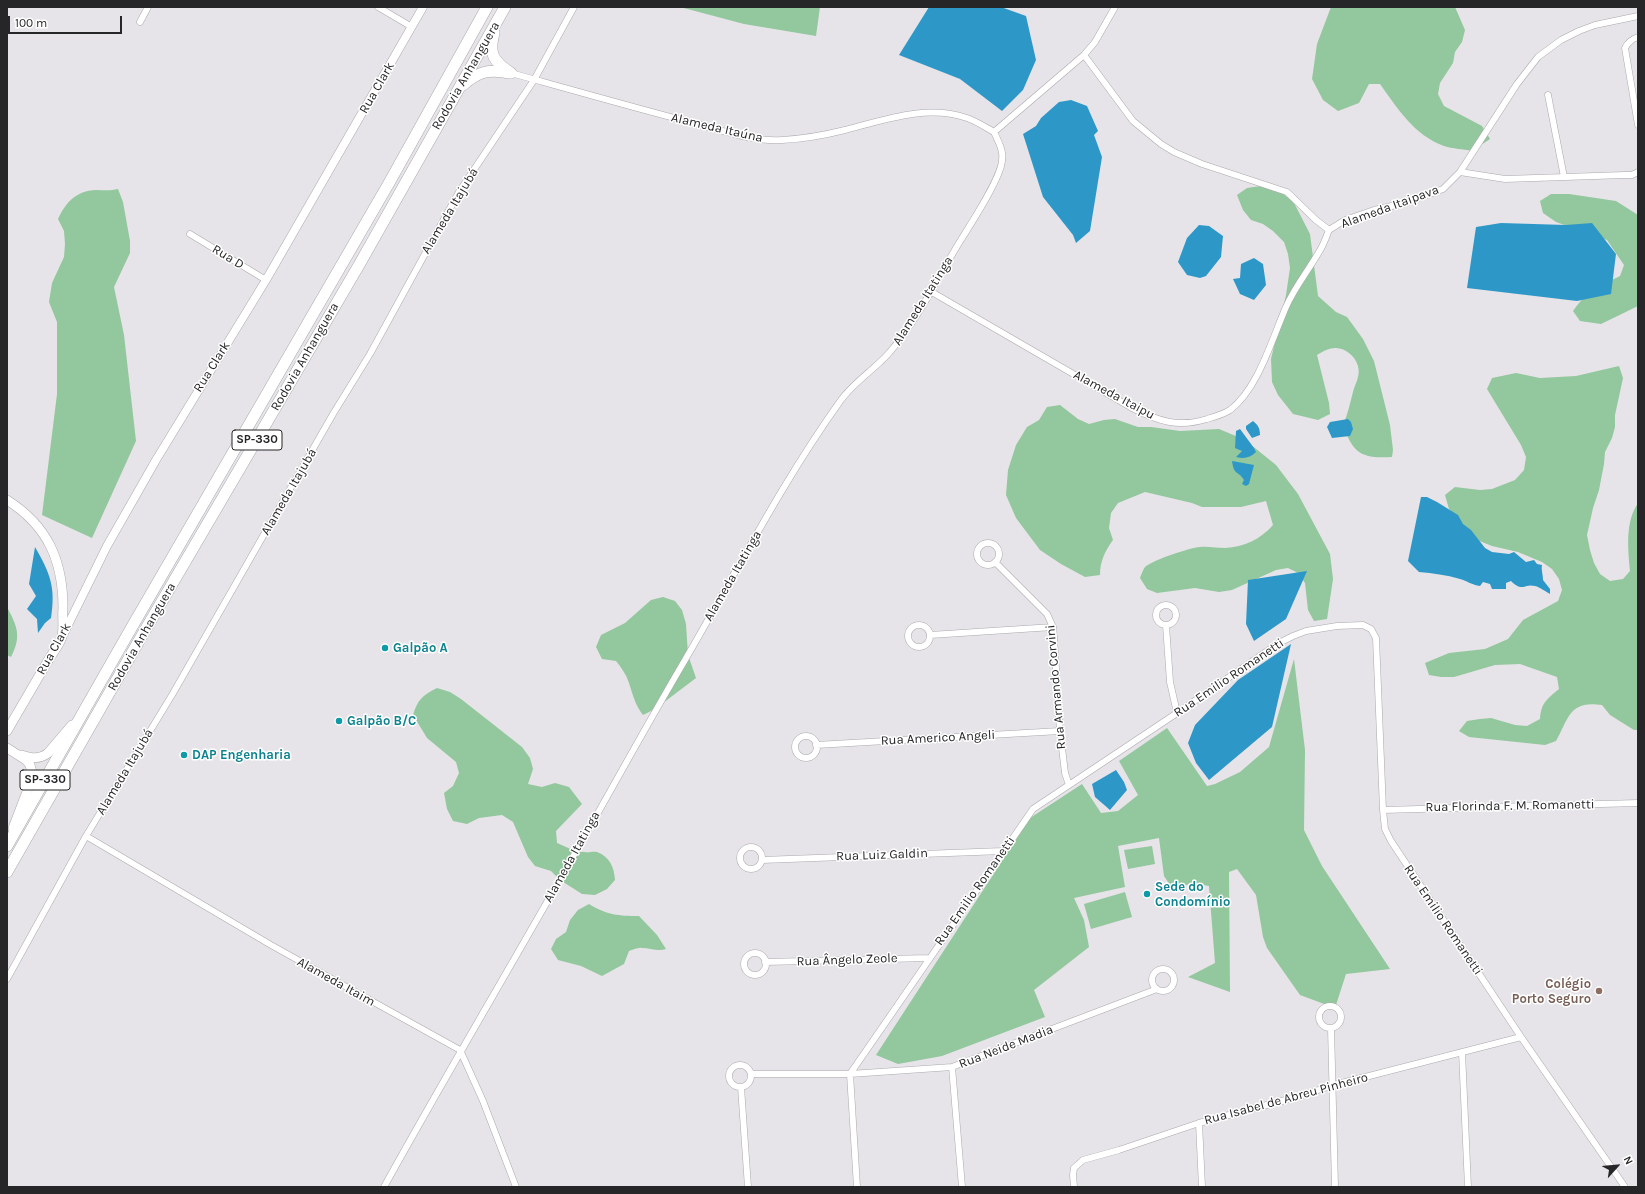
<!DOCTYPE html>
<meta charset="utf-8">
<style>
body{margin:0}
#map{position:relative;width:1645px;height:1194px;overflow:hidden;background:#e6e4e8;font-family:Karla,sans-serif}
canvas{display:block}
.frame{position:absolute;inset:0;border:8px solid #262527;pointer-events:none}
.north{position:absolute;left:1597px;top:1146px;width:40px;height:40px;-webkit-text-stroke:3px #fff;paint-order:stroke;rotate:63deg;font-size:11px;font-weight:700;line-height:16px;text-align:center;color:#262527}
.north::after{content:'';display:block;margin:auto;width:14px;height:18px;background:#262527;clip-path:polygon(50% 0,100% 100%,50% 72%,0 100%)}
.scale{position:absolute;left:8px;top:16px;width:114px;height:18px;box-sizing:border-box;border:2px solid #262527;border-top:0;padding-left:5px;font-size:12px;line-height:14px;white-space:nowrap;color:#262527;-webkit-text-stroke:3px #fff;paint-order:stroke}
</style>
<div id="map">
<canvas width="1645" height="1194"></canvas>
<div class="frame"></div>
<div class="north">N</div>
<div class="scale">100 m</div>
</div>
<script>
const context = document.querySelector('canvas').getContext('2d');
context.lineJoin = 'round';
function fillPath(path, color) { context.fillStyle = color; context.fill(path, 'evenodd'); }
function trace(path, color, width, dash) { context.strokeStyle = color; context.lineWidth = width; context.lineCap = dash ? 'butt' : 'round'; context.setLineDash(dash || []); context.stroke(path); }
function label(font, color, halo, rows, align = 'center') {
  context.font = font + ' Karla,sans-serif'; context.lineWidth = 3; context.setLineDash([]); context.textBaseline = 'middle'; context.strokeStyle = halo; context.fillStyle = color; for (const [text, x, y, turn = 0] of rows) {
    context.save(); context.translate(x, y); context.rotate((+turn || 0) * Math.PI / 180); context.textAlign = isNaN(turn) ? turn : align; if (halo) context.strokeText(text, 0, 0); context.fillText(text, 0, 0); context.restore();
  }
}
const green = new Path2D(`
 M680,7H820L816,36L744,24Z
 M1331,7H1455L1465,30L1462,42L1455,52L1453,63L1440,83L1438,94L1444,106L1482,126L1490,139L1472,151C1463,149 1453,149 1444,146C1414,135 1398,109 1380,84H1369L1359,103L1338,111L1323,100L1312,79L1317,44Z
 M1261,186L1283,194L1293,201L1310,234L1318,296L1336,312L1347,317L1363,339L1374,361L1390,425L1393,450L1392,457C1361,459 1353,453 1343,425C1348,414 1350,403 1353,392C1354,387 1357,382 1358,377C1361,367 1355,356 1346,351C1335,345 1327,349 1317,355L1329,403L1330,414L1318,420L1293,414L1278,395L1272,382L1271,359L1286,295L1290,268L1288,254L1284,242L1273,231L1263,224L1251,220L1243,210L1237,195L1247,188Z
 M118,189L123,202L130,241V253L114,287L124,335L136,441L92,538L42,515L57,394V322L49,302L52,283L64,257L65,244L64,231L58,219C66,202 76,191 96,190C104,190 110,191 118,189Z
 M1551,194H1569L1616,201L1638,215V306L1601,324L1580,321L1573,311C1587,291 1598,287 1620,276L1624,265L1607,240L1556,222L1543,213L1540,201Z
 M1619,366L1623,378L1615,415V427L1612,438L1605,452L1604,464L1599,490L1593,508L1587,535L1590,550L1594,563L1600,574L1610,581L1623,579L1630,571C1628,549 1625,522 1638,503V730H1634L1610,715L1602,705C1569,700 1569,718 1556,741L1545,745L1469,737L1459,731L1467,721L1480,719L1491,718L1515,725L1527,726L1540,719C1541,703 1547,699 1559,689L1557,677L1520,664L1495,665L1454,677H1441L1429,675L1425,663L1449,653L1485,649L1508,639L1523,620L1558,601L1562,590L1559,579L1552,569L1542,562L1518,552L1492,546L1477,540L1449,509L1445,495L1455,487L1480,490L1492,489L1515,480L1524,470L1526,457L1521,445L1487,389L1492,378L1516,373L1540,378L1576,376Z
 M1060,405L1078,419L1089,424L1104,420L1115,419L1138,427H1151L1180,431L1219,429L1243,439L1255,448L1276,465L1298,494L1330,554L1333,579L1327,619L1314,621L1308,610L1305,583L1298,573L1288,568L1276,570L1232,590L1219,592L1195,588L1157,593L1147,589L1140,578C1141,575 1143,570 1145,567C1153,560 1189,548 1200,547C1208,546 1217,548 1225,548C1244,547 1261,539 1273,525L1266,501L1241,507H1202L1192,503L1145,492L1118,503L1111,513L1109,528L1113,540C1105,551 1100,561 1100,575L1085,577L1061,564L1040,550L1016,518L1006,495L1008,470L1016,445L1027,427L1039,420L1047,407Z
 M663,597L675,601L682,610L686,624L688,655L696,678L655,709L643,715C635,705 633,695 629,683C626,674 621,667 616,661L602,659L596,647L601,635L625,623L651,600Z
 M7,607C17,626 22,636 11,657L7,655Z
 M1294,659L1305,750L1304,830L1322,866L1390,969L1346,974L1335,1008L1300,995L1267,948L1263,937L1256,895L1237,869L1229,872L1230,992L1188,977L1215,963L1209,886L1191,883L1174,891L1164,876L1159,838L1118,846L1125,887L1074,898L1084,920L1089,947L1034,990L1045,1017L942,1056L898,1064L876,1055L1030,818L1082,784L1101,813L1118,811L1138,795L1119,761L1167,728L1207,786L1215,784L1240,772L1269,747Z
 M437,688L450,692L461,699L522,747L530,758L533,769L528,784L542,787L555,783L569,787L582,804L556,831L557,843C566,847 575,852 584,852C589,853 593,851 597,852C610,857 614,867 615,880L607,889L595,895L582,894L560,880L551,871L535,866L528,857L513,822L502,815L479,818L467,824L453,821L447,809L444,793L453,786L459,773L456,762L427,738L413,715C418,699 423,695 437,688Z
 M1152,846L1155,864L1128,869L1124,850Z
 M1125,892L1132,917L1091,929L1084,904Z
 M589,904C607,915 619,916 639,916L657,935L666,949C658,952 650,948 642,948C638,947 633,950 629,951L624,964L602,976L581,966L558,960L551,949L556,939L566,932L570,920L578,910Z`);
const water = new Path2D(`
 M929,7H1001L1026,16L1036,60L1023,90L1002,111L960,79L899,55Z
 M1071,100L1087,106L1098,131L1094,135L1102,157L1090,231L1076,243L1073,235L1043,197L1023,134L1036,126L1041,118L1059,102Z
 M1501,223L1566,225L1592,223L1616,254L1611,294L1577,301L1467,288L1476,227Z
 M1199,225L1209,226L1223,236L1221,257L1206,276L1200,278L1187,275L1178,262L1187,238Z
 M1254,258L1263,264L1266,285L1254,300L1240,294L1233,279L1240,278L1241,264Z
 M1348,419L1351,422L1353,429L1350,436L1332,438L1327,427L1330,422Z
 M1253,421C1258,425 1260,428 1260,435L1252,438L1246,429V426Z
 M1240,429L1254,448L1256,452C1250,458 1244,459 1236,457L1242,451L1235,448L1236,431Z
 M1232,461L1254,465L1249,484L1246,486L1242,484L1244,480C1238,470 1234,476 1232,461Z
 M1421,497H1427L1437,502L1458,515L1463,524L1471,530L1485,548L1492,552L1509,554L1514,552L1526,562L1534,560L1537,564L1542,565C1541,570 1543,574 1543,580L1550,589V594C1546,592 1540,587 1535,586C1524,583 1523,593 1511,581L1506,583V589H1492L1490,584L1483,582L1480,586C1472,585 1467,581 1460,579C1446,575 1433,573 1419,572L1408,561Z
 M35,547C50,573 56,587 51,618L45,623L38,633L37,619L27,609L36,596L29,584Z
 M1307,571L1286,619L1254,641L1246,624L1248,580Z
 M1291,644L1272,727L1209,780L1196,763L1188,743L1195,725L1238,680Z
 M1116,770L1124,782L1127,790L1110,810L1095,797L1092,784Z`);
const minor = new Path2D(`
 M378,7L412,27
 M140,22L148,7
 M1638,37C1632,39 1628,42 1625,48L1638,125
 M1084,55L1133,121L1161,144L1174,152L1202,164L1287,192L1316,220L1329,230L1345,220L1374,210L1405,203L1443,189L1460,172L1517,84L1538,57L1561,40L1579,31L1595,25L1638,16
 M511,73C572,90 632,107 693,123C722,130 752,142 782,140C803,139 825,135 845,130C884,120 927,104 967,118C976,121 985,127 994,132
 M1548,95L1564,177
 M1460,172L1505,179L1625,175H1632L1638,172
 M190,234L266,280
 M930,291L1132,408C1158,421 1178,428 1207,419C1214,417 1224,414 1230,410C1258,389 1272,339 1286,307C1294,288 1308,271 1319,252C1323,246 1326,238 1329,230
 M977 554a11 11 0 1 1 22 0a11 11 0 1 1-22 0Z
 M995,562L1047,614L1053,627L1054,638L1060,731L1065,773L1069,785
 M1156 615a10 10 0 1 1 20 0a10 10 0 1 1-20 0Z
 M1166,625L1170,682L1177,713
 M908 636a11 11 0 1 1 22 0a11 11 0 1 1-22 0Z
 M930,635L1053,627
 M795 747a11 11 0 1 1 22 0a11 11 0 1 1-22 0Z
 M816,745L1060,731
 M1383,810L1638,803
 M86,836L271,945L460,1050L483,1101L516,1187
 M740 858a11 11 0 1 1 22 0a11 11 0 1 1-22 0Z
 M762,860L1003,851
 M744 964a11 11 0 1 1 22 0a11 11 0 1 1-22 0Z
 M765,962L929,958
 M1152 980a11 11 0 1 1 22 0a11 11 0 1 1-22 0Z
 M7,979L86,836L172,695L333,414L370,354L459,192L534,80L574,7
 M1319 1017a11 11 0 1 1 22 0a11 11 0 1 1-22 0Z
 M1331,1028L1335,1187
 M1462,1052L1468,1187
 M729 1076a11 11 0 1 1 22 0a11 11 0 1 1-22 0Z
 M952,1067L962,1187
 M751,1074H850L952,1067L1157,989
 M741,1087L748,1187
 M1199,1123L1202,1187
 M384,1187C441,1084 501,983 559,881C602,807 642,733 685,660C736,573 782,482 841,400C854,382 875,369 889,353C917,321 937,279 959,243C970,225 1000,180 1002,161C1004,151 998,141 994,132L1084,55L1095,42L1115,7
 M857,1187L850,1074L1033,809L1177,713L1279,643L1293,636L1306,631L1337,626L1363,625L1371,629L1376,638L1383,810L1385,829L1391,841L1521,1037L1625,1187
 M1074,1187L1073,1175L1074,1168L1083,1160L1119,1150L1199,1123L1293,1098L1334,1085L1521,1037`);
const tertiary = new Path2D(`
 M63,635L107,546L156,460L266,280L423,7`);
const secondary = new Path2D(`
 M7,500C48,526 63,561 63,608C62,617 64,627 62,636C61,643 53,652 49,659C35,683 21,707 7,731
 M7,748L26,760L30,765L33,776L13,828
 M21,755C31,758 39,760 48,753L72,725`);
const motorway = new Path2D(`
 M494,33C488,54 494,62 511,73
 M463,85C479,71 489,69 510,73
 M7,846L129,632L389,183L487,7
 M7,872L144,632L359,265L505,7`);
const markers = [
 [385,648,4,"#0f9aa8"],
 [339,721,4,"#0f9aa8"],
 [184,755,4,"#0f9aa8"],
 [1147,894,4,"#0f9aa8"],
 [1599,991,4,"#8d6e63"]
];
const shields = [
 [257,440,50],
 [45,780,50]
];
const shieldNames = [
 ["SP-330",257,440],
 ["SP-330",45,780]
];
const streetNames = [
 ["Rodovia Anhanguera",466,76,-60],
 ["Rua Clark",377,88,-60],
 ["Alameda Itaúna",717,128,13],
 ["Alameda Itaipava",1390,207,-20],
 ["Alameda Itajubá",450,211,-59],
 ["Rua D",228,257,31],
 ["Alameda Itatinga",923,301,-58],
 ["Rodovia Anhanguera",305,357,-60],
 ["Rua Clark",212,367,-58],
 ["Alameda Itaipu",1114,395,28],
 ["Alameda Itajubá",289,492,-60],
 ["Alameda Itatinga",733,576,-60],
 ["Rodovia Anhanguera",142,637,-60],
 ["Rua Clark",54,649,-61],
 ["Rua Emilio Romanetti",1229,678,-34],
 ["Rua Armando Corvini",1056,687,-95],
 ["Rua Americo Angeli",938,738,-3],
 ["Alameda Itajubá",125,772,-59],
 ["Rua Florinda F. M. Romanetti",1510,806,-1],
 ["Rua Luiz Galdin",882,855,-2],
 ["Alameda Itatinga",572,857,-61],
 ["Rua Emilio Romanetti",975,891,-55],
 ["Rua Emilio Romanetti",1443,920,56],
 ["Rua Ângelo Zeole",847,960,-2],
 ["Alameda Itaim",336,982,29],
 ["Rua Neide Madia",1006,1047,-21],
 ["Rua Isabel de Abreu Pinheiro",1286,1099,-15]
];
const cultureNames = [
 ["Galpão A",393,648],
 ["Galpão B/C",347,721],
 ["DAP Engenharia",192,755],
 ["Sede do",1155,887],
 ["Condomínio",1155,902]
];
const educationNames = [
 ["Colégio",1591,984],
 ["Porto Seguro",1591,999]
];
fillPath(green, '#93c79d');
fillPath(water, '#2d98c8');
trace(minor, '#aba8ac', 7);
trace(tertiary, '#aba8ac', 9);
trace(secondary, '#aba8ac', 10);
trace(motorway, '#aba8ac', 12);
trace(minor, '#fff', 6);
trace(tertiary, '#fff', 8);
trace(secondary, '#fff', 9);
trace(motorway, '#fff', 11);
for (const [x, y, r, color] of markers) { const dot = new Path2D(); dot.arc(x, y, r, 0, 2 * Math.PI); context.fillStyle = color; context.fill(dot); trace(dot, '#fff', 1.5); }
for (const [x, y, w] of shields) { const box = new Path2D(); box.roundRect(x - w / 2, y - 10, w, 20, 3); context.fillStyle = '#fff'; context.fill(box); trace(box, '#262527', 1); }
label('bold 12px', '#262527', null, shieldNames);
label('13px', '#262527', '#fff', streetNames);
label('bold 13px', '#0d838f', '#fff', cultureNames, 'left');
label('bold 13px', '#785e54', '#fff', educationNames, 'right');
</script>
